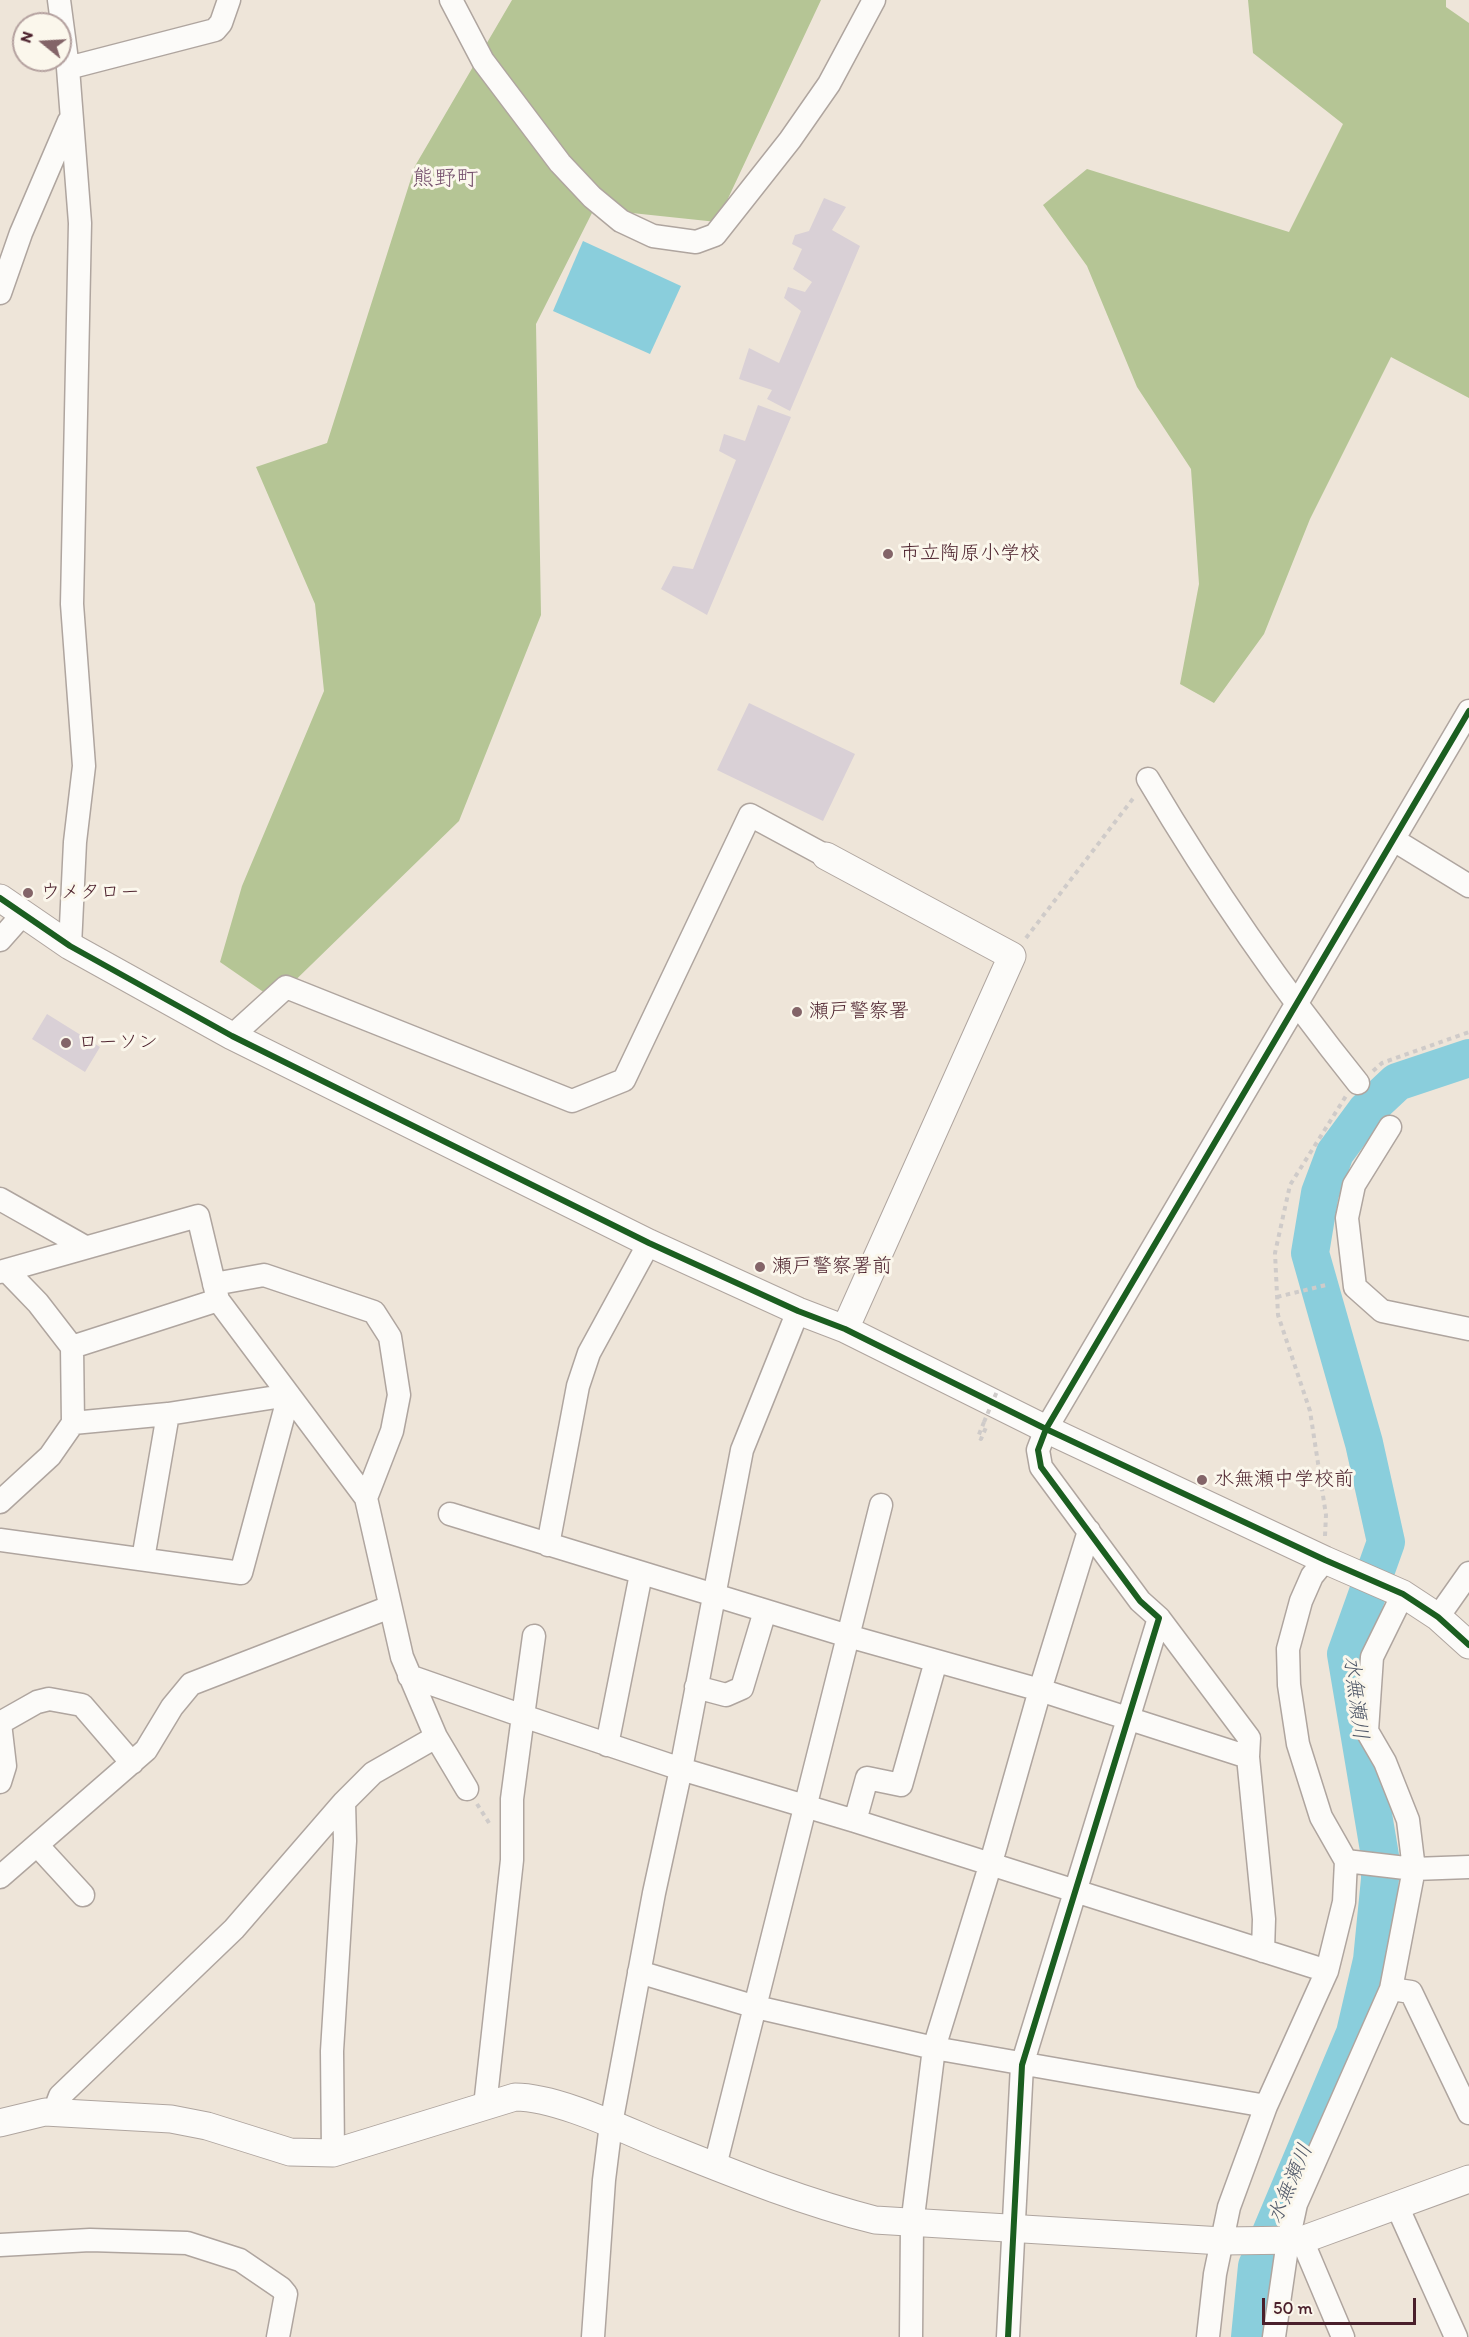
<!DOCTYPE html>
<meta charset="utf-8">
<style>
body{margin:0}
#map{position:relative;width:1469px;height:2337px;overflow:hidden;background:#eee5d9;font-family:Itim,sans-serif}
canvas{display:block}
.north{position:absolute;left:12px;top:12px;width:60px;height:60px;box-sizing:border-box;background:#fbf7ec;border:2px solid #b4a19f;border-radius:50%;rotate:288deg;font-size:16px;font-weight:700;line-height:24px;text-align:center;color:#4a1f2b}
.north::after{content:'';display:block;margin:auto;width:21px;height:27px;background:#836468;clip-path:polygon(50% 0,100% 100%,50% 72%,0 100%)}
.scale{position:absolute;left:1262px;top:2298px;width:154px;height:27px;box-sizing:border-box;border:3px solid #4a1f2b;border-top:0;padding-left:8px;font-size:18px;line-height:21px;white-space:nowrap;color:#4a1f2b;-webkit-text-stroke:4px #fbf7ec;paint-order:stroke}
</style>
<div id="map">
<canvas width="1469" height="2337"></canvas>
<div class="north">N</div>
<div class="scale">50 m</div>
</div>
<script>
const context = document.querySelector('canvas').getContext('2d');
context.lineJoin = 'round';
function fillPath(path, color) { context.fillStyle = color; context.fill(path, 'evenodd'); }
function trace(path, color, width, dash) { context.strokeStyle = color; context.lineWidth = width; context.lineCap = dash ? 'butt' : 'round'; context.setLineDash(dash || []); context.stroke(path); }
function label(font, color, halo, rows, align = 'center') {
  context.font = font + ' Itim,"Klee One",sans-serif'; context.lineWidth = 6; context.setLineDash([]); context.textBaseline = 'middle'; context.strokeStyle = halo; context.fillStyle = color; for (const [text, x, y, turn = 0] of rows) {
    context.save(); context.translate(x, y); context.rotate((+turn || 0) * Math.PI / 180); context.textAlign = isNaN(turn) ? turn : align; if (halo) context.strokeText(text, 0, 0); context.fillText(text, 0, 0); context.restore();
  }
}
const forest = new Path2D(`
 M512,0H821L717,222L594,209L536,324L541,615L459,821L275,1000L220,962L242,886L324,691L315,604L256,467L327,443L415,166Z
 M1248,0H1446V7L1469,23V398L1391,357L1310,519L1264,634L1214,703L1180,684L1199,584L1191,469L1137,387L1087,266L1043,205L1087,169L1289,232L1343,124L1253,53Z`);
const water = new Path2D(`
 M583,241L681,286L650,354L553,311Z`);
const river = new Path2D(`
 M1250,2337L1257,2266L1355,2033L1372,1960L1380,1879V1856L1346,1654L1386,1542L1364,1443L1310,1253L1320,1193L1335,1153L1366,1111L1397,1082L1469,1058`);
const building = new Path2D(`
 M824,198L846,207L832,230L860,246L790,411L767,399L772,390L739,379L749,348L779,363L801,311L784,298L788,287L805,292L812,282L793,269L802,249L792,244L795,235L809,231Z
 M758,405L791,417L707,615L661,589L673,566L693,569L736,460L719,451L724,434L745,441Z
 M749,703L855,754L823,821L717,770Z
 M47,1014L100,1047L85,1072L32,1039Z`);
const path = new Path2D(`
 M1026,938L1135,796
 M1373,1071L1382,1063L1469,1032
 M1277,1297L1326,1285
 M984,1422L978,1437L981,1439L987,1425
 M1325,1536L1326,1515L1310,1411L1278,1315L1275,1253L1290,1185L1346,1096
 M477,1804L491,1826`);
const minor = new Path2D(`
 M59,0L68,68L80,223L72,604L84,766L75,842L70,946
 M451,0L483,61L560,163L592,197L621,221L653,236L696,242L715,235L790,140L829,84L874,0
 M68,68L215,30L221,23L229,0
 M0,293L21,233L69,121
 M1148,779C1212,887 1280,986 1358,1083
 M1394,840L1469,886
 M0,940L23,914
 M232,1036L286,987L572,1101L624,1080L750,815L826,856
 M1390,1127L1354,1185L1347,1218L1355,1287L1382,1311L1469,1329
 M0,1199L85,1247
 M0,1272L198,1216L218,1300L366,1498L402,1657L436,1737L373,1773L344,1802L234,1929L60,2096L54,2112
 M214,1284L264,1275L374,1312L390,1337L399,1395L392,1431L366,1498
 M72,1347L218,1300
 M73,1423L168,1414L289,1395
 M0,1502L50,1456L73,1423L72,1347L38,1303L7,1271
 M450,1514L848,1636L1040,1690L990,1866L934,2048L1266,2106
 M1089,1531L1040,1690L1248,1757L1264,1919L1263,1951
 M0,1540L241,1573L289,1395
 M548,1545L578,1386L589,1353L649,1243
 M143,1559L168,1414
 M1438,1617L1469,1573
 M1159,1618L1249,1738L1248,1757
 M409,1676L523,1716L534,1636
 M696,1687L726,1695L742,1688L765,1611
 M436,1737L467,1789
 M607,1745L641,1574
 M0,1782L5,1766L0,1723L37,1702L49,1699L82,1705L132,1763
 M855,1821L867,1778L901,1785L936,1661
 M37,1845L83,1895
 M1346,1861L1414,1869L1469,1867
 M0,1877L146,1750L172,1707L191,1684L390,1607
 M639,1972L756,2007L934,2048L912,2225L911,2337
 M1391,1989L1411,1992L1469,2113
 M485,2106L512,1860V1799L523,1716L681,1769L855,1821L1327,1971
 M333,2153L332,2051L345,1841L344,1802
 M715,2166L881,1505
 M1397,2206L1456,2337
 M1302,2240L1343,2337
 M0,2245L90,2240L187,2243L240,2260L281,2288L286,2294L278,2337
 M593,2337L604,2180L611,2124L654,1893L681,1769L742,1450L798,1311
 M1008,2337L1022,2065L1159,1618L1140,1601L1041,1467L1038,1450L1046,1429L1469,711
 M1208,2337L1215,2274L1229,2207L1266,2106L1327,1971L1344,1902L1346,1861L1321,1817L1298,1744L1289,1685L1288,1649L1301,1601L1312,1576L1325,1560
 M1274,2337L1288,2241L1296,2204L1391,1989L1414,1869L1408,1820L1385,1762L1367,1731L1372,1657L1403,1594`);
const tertiary = new Path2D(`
 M826,856L1012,956L845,1329
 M0,898L70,946L232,1036L649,1243L798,1311L845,1329L1046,1429L1325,1560L1403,1594L1438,1617L1469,1645
 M0,2123L45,2112L171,2119L207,2126L290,2152L333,2153L515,2097C555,2097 616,2126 654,2142C727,2171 799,2201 875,2220L1222,2241L1302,2240L1469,2179`);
const pathBridge = new Path2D(`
 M984,1422L998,1389`);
const cycleway = new Path2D(`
 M0,898L70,946L232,1036L649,1243L798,1311L845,1329L1046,1429L1325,1560L1403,1594L1438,1617L1469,1645
 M1008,2337L1022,2065L1159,1618L1140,1601L1041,1467L1038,1450L1046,1429L1469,711`);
const markers = [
 [888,554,6,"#836468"],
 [28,893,6,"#836468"],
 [797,1012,6,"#836468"],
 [66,1043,6,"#836468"],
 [760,1267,6,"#836468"],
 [1202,1480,6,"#836468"]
];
const poiNames = [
 ["市立陶原小学校",900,554],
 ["ウメタロー",40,893],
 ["瀬戸警察署",809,1012],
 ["ローソン",78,1043],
 ["瀬戸警察署前",772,1267],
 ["水無瀬中学校前",1214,1480]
];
const waterNames = [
 ["水無瀬川",1355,1698,83],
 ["水無瀬川",1291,2184,-67]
];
const quarterNames = [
 ["熊野町",445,179]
];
fillPath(forest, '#b5c595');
fillPath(water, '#8acedc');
trace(river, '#8acedc', 38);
fillPath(building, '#d9d0d6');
trace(minor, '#afa59f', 25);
trace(tertiary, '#afa59f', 29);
trace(path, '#cfcbc9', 4, [4.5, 4.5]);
trace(minor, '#fcfbf9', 22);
trace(tertiary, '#fcfbf9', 27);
trace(pathBridge, '#cfcbc9', 4, [4.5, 4.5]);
trace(cycleway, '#1b5e20', 6);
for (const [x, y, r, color] of markers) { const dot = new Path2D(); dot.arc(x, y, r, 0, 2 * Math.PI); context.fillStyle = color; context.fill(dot); trace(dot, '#fbf7ec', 2); }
label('20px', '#4a1f2b', '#fbf7ec', poiNames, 'left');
label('italic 21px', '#515969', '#fbf7ec', waterNames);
label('22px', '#75506d', '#fbf7ec', quarterNames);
</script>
